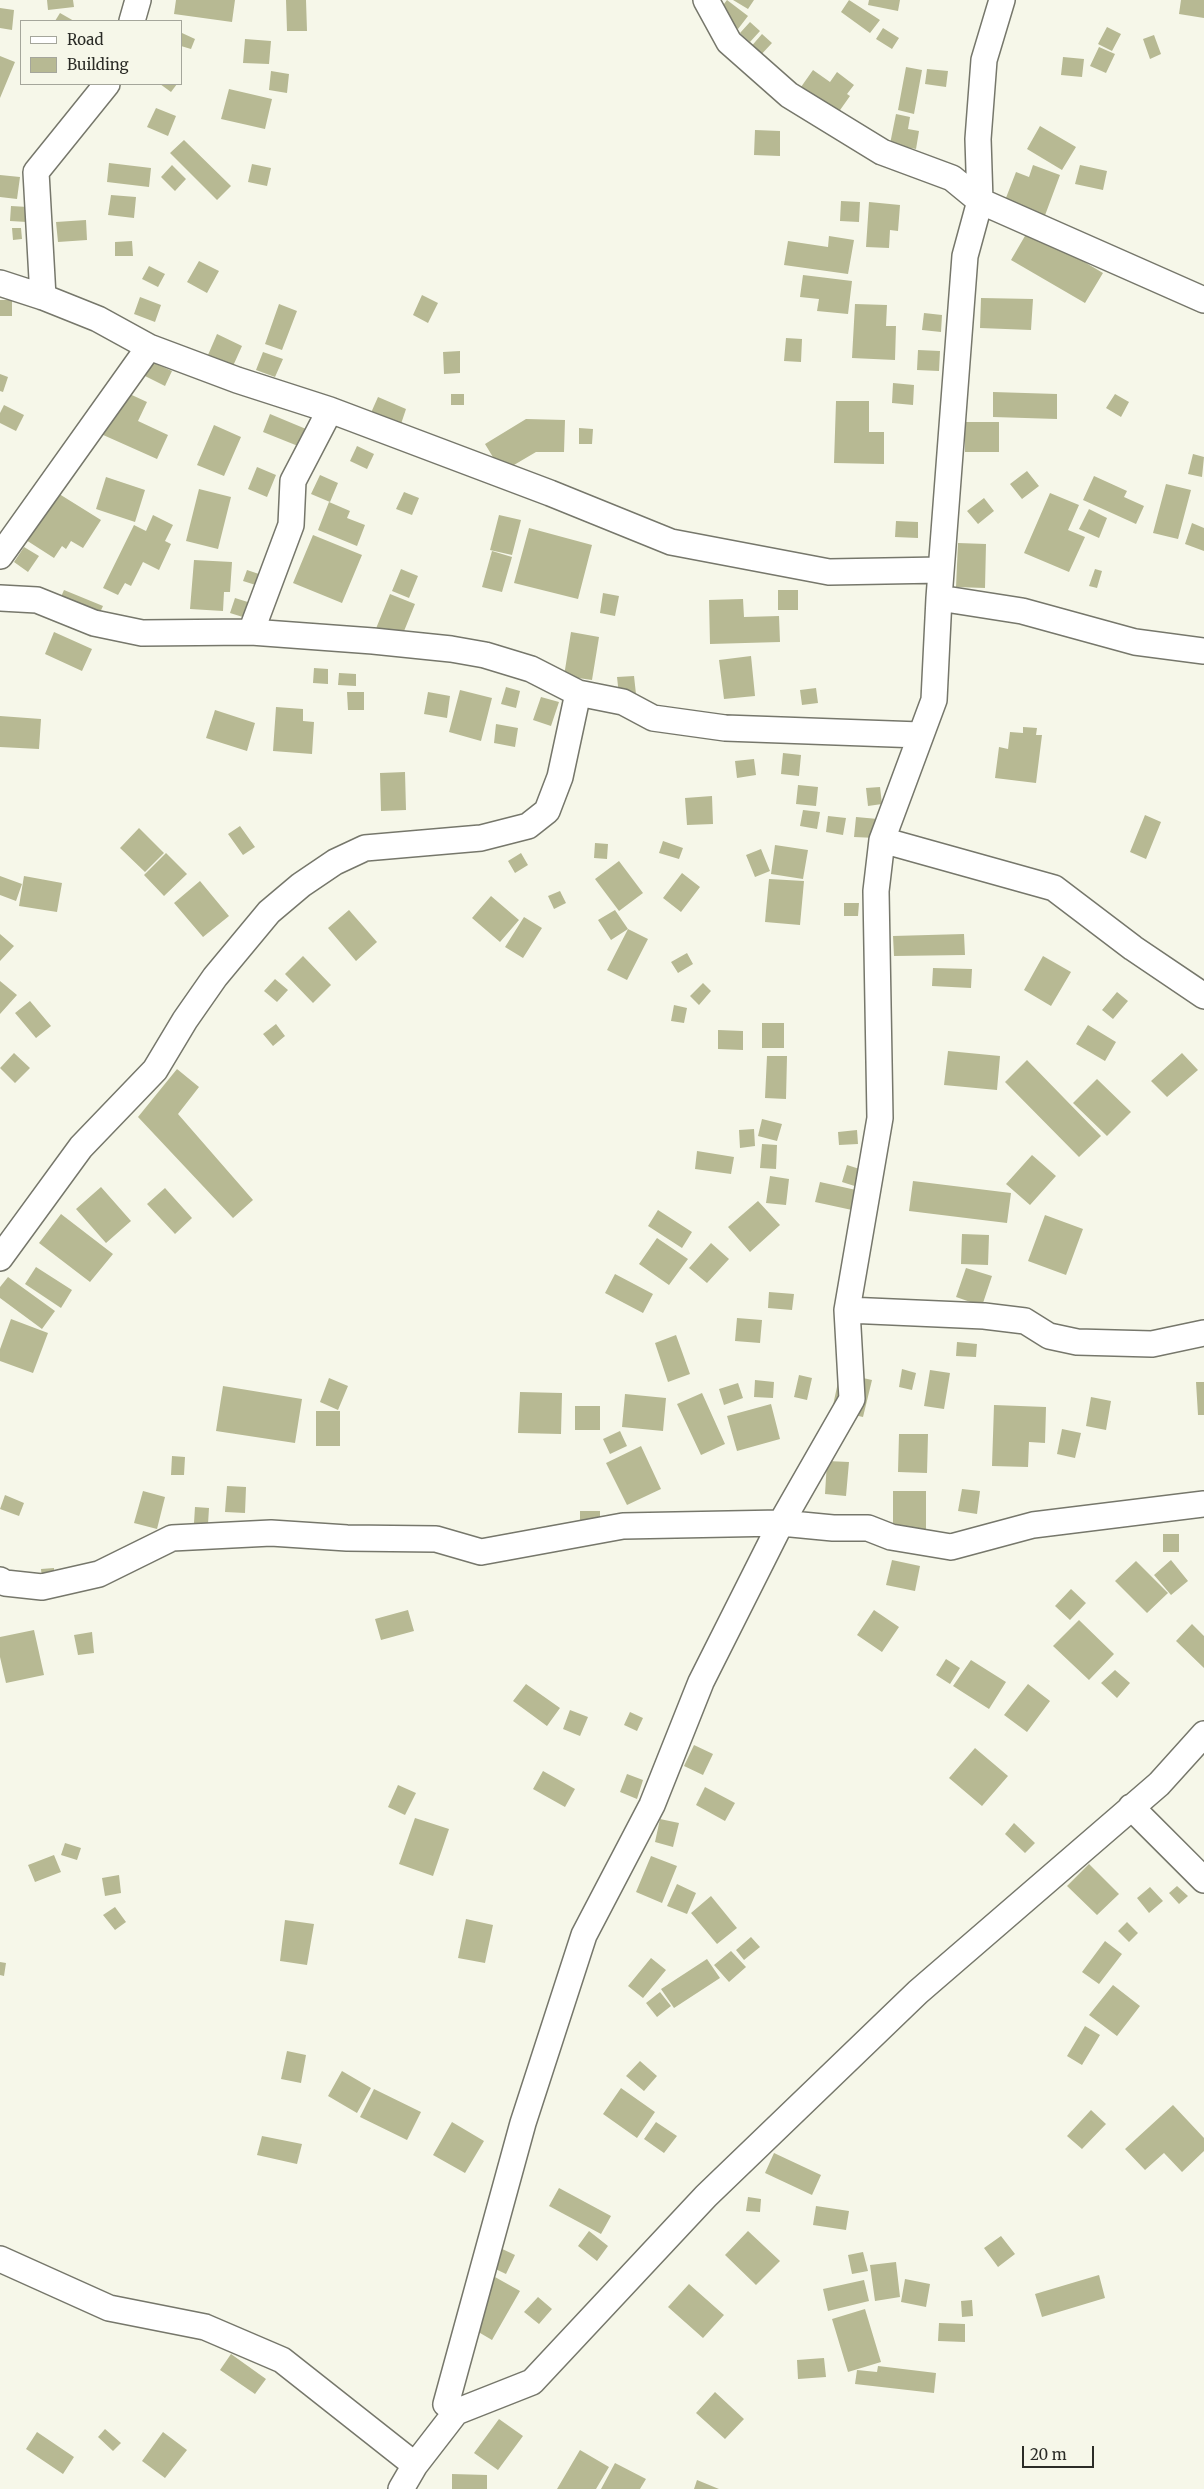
<!DOCTYPE html>
<style>
body{margin:0}
#map{position:relative;width:1204px;height:2489px;overflow:hidden;background:#f6f7e9;font-family:Merriweather,serif}
canvas{display:block}
.legend{position:absolute;left:20px;top:20px;width:162px;height:65px;box-sizing:border-box;background:#f6f7e9;border:1px solid #a5a69b;margin:0;padding:6px 9px;list-style:none;font-size:15px;color:#2b2c27}
.legend li{display:flex;align-items:center;gap:10px;height:25px}
.legend b{width:25px;border:1px solid #a5a69b}
.scale{position:absolute;left:1022px;top:2446px;width:72px;height:22px;box-sizing:border-box;border:2px solid #2b2c27;border-top:0;padding-left:6px;font-size:15px;line-height:18px;white-space:nowrap;color:#2b2c27;-webkit-text-stroke:4px #f6f7e9;paint-order:stroke}
</style>
<div id="map">
<canvas width="1204" height="2489"></canvas>
<ul class="legend">
<li><b style="height:6px;background:#fff"></b>Road</li>
<li><b style="height:14px;background:#b7b993"></b>Building</li>
</ul>
<div class="scale">20 m</div>
</div>
<script>
const context = document.querySelector('canvas').getContext('2d');
context.lineJoin = 'round';
function fillPath(path, color) { context.fillStyle = color; context.fill(path, 'evenodd'); }
function trace(path, color, width, dash) { context.strokeStyle = color; context.lineWidth = width; context.lineCap = dash ? 'butt' : 'round'; context.setLineDash(dash || []); context.stroke(path); }
const building = new Path2D(`
 M47,0H73L74,7L48,10Z
 M176,0H235L232,22L174,14Z
 M286,0H306L307,31H287Z
 M727,0L748,16L738,29L717,13Z
 M733,0H754L748,9Z
 M849,0L880,20L870,33L841,12Z
 M869,0H900L898,11L868,5Z
 M1181,0H1204V18L1179,14Z
 M0,8L14,10L12,30L0,28Z
 M60,13L74,21H55Z
 M750,22L760,31L750,42L740,33Z
 M1107,27L1121,34L1112,51L1098,44Z
 M883,28L899,38L892,49L876,39Z
 M182,33L195,39L191,49L181,46Z
 M762,34L772,43L758,58L749,49Z
 M1154,35L1161,54L1150,59L1143,39Z
 M245,39L271,41L269,64L243,63Z
 M1099,47L1115,54L1106,73L1090,66Z
 M0,56L15,62L0,98Z
 M1063,57L1084,59L1082,77L1061,75Z
 M906,67L922,70L914,114L898,110Z
 M927,69L948,71L946,87L925,84Z
 M813,70L830,82L837,72L854,85L847,94L850,96L838,113L801,87Z
 M271,71L289,74L287,93L269,90Z
 M160,84H177L171,92Z
 M229,89L272,99L265,129L221,119Z
 M156,108L176,116L168,136L147,127Z
 M896,114L910,117L908,129L919,131L916,149L890,144Z
 M1040,126L1076,147L1062,170L1027,149Z
 M755,130L780,131V156L754,155Z
 M184,140L231,186L217,200L170,153Z
 M109,163L151,168L149,187L107,182Z
 M252,164L271,168L267,186L248,182Z
 M172,165L186,179L175,191L161,177Z
 M1033,165L1060,175L1044,218L1004,203L1016,172L1029,177Z
 M1080,165L1107,171L1103,190L1075,184Z
 M0,175L20,177L17,199L0,197Z
 M111,195L136,197L134,218L108,215Z
 M841,201L860,202L859,222L840,221Z
 M869,202L900,205L898,231L890,230L889,248L866,247Z
 M11,206L28,207L27,222L10,221Z
 M86,220L87,240L58,242L56,222Z
 M12,228H21L22,239L13,240Z
 M1029,229L1103,273L1085,303L1011,260Z
 M829,236L854,240L848,274L784,265L788,241L828,247Z
 M132,241L133,256H115V242Z
 M199,261L219,271L207,293L187,282Z
 M149,266L165,274L158,287L142,279Z
 M803,275L852,281L848,314L817,311L819,299L800,297Z
 M422,295L438,303L428,323L413,315Z
 M140,297L161,305L155,322L134,314Z
 M981,298L1033,299L1031,330L980,328Z
 M0,300H12V316H0Z
 M279,304L297,311L282,350L265,344Z
 M855,304L887,305L886,326H896L895,360L852,358Z
 M924,313L942,315L941,332L922,330Z
 M217,334L242,346L233,366L208,355Z
 M786,338L802,339L801,362L784,361Z
 M918,350L940,351L939,371L917,370Z
 M460,351V373L444,374L443,352Z
 M263,352L283,359L275,377L256,370Z
 M152,362L172,371L165,386L145,376Z
 M0,374L8,377L3,392L0,391Z
 M893,383L914,385L913,405L892,403Z
 M121,390L147,402L138,421L168,435L157,459L101,434Z
 M993,392L1057,394V419L993,417Z
 M451,394H464V405H451Z
 M1115,394L1129,402L1121,417L1106,408Z
 M378,397L406,409L400,427L370,415Z
 M836,401H869V432H884V464L834,463Z
 M4,405L24,415L16,431L0,423V413Z
 M270,414L306,429L298,446L263,432Z
 M526,419L565,420L564,452H536L502,472L485,444Z
 M965,422H999V452H965Z
 M214,425L241,437L224,476L197,465Z
 M579,428L593,429L592,444H579Z
 M357,446L374,454L367,469L350,461Z
 M1193,454L1204,457L1202,477L1188,474Z
 M257,467L276,475L267,497L248,489Z
 M1027,471L1039,486L1022,499L1010,484Z
 M320,475L338,483L330,502L311,494Z
 M1094,476L1127,491L1124,497L1144,506L1136,524L1083,500Z
 M106,477L145,490L135,522L96,509Z
 M1166,484L1191,490L1178,539L1153,533Z
 M199,489L231,497L218,549L186,541Z
 M56,492L101,520L83,548L71,541L66,549L62,546L54,558L26,540Z
 M404,492L419,498L412,515L396,509Z
 M1050,493L1079,505L1068,530L1085,537L1069,572L1024,553Z
 M984,498L994,511L978,524L967,511Z
 M329,502L350,511L347,518L365,525L357,546L318,530Z
 M1089,509L1107,518L1099,538L1079,529Z
 M153,515L173,525L165,541L171,544L159,570L143,562L131,586L125,583L118,595L103,588L134,525L146,531Z
 M499,515L521,520L512,555L490,550Z
 M896,521L918,522V538L895,537Z
 M1192,523L1204,528V551L1185,544Z
 M529,528L592,545L578,599L514,583Z
 M313,535L362,555L342,603L293,583Z
 M958,543L986,544L985,588L956,587Z
 M24,547L39,556L28,572L14,562Z
 M492,551L512,557L502,592L482,587Z
 M194,560L232,562L230,592H224L223,611L190,609Z
 M401,569L418,576L409,598L392,591Z
 M1095,569L1102,571L1097,588L1089,586Z
 M247,570L265,576L262,587L243,581Z
 M64,590L103,606L96,621L57,606Z
 M778,590H798V610H778Z
 M603,593L619,596L615,616L600,613Z
 M390,594L415,604L400,641L375,631Z
 M235,598L251,603L246,618L230,613Z
 M743,599L744,617L779,616L780,642L710,644L709,600Z
 M54,632L92,649L82,671L45,654Z
 M571,632L599,637L592,680L564,676Z
 M751,656L755,696L724,699L719,660Z
 M314,668L328,669V684L313,683Z
 M339,673L356,674V686L338,685Z
 M634,676L636,694L619,695L617,677Z
 M506,687L520,691L516,708L501,704Z
 M816,688L818,703L802,705L800,690Z
 M460,690L492,698L481,741L449,732Z
 M347,692H364V710H348Z
 M428,692L450,696L447,718L424,714Z
 M541,697L559,702L551,726L533,720Z
 M276,707L303,709V721L314,722L312,754L273,751Z
 M215,710L255,723L247,751L206,738Z
 M0,716L41,719L39,749L0,747Z
 M496,724L518,728L515,747L494,743Z
 M1023,727L1037,728L1036,735H1042L1036,783L995,778L999,747L1008,749L1010,732L1023,733Z
 M783,753L801,755L799,776L781,774Z
 M754,759L756,775L737,778L735,761Z
 M405,772L406,810L381,811L380,773Z
 M798,785L818,787L816,806L796,804Z
 M880,787L882,804L868,806L866,788Z
 M712,796L713,824L687,825L685,798Z
 M803,810L820,812L817,829L800,826Z
 M1145,815L1161,822L1146,859L1130,852Z
 M828,816L846,818L843,835L826,832Z
 M856,817L878,819L876,838L854,837Z
 M240,826L255,847L243,855L228,834Z
 M139,828L164,853L145,872L120,848Z
 M663,841L683,848L679,859L659,853Z
 M595,843L608,844L607,859L594,858Z
 M775,845L808,850L803,879L771,874Z
 M761,849L770,871L755,877L746,855Z
 M166,853L187,874L164,896L144,875Z
 M521,853L528,865L515,873L508,861Z
 M619,861L643,893L619,911L595,879Z
 M682,873L700,887L681,912L663,898Z
 M0,876L22,884L16,901L0,895Z
 M24,876L62,883L57,912L19,906Z
 M769,879L804,881L800,925L765,922Z
 M200,881L229,916L203,937L174,903Z
 M560,891L566,903L554,909L548,896Z
 M491,896L519,920L500,942L472,918Z
 M844,903H859L858,916H844Z
 M349,910L377,942L356,961L328,928Z
 M615,910L628,929L611,940L598,920Z
 M524,917L542,928L523,958L505,947Z
 M628,929L648,939L627,980L607,970Z
 M0,934L14,946L0,961Z
 M964,934L965,955L894,956L893,936Z
 M687,953L693,964L678,973L671,962Z
 M303,956L331,985L313,1003L285,974Z
 M1043,956L1071,972L1051,1006L1024,990Z
 M933,968L972,969L971,988L932,986Z
 M275,979L288,990L277,1002L264,991Z
 M0,981L17,995L0,1014Z
 M703,983L711,991L699,1005L690,996Z
 M1117,992L1128,1001L1113,1019L1102,1010Z
 M30,1001L51,1026L36,1038L15,1013Z
 M674,1005L687,1008L684,1023L671,1021Z
 M762,1023H784V1048H762Z
 M276,1024L285,1036L273,1046L263,1034Z
 M1088,1025L1116,1042L1105,1061L1076,1044Z
 M718,1030L743,1031V1050L718,1049Z
 M948,1051L1000,1056L997,1090L944,1085Z
 M14,1053L30,1068L15,1083L0,1068Z
 M1182,1053L1198,1070L1167,1097L1151,1081Z
 M767,1056H787L786,1099L765,1098Z
 M1027,1060L1101,1136L1079,1157L1005,1082Z
 M177,1069L199,1087L178,1114L253,1200L233,1218L138,1117Z
 M1097,1079L1131,1112L1107,1136L1073,1103Z
 M762,1119L782,1124L777,1141L758,1136Z
 M754,1129L755,1146L740,1148L739,1130Z
 M857,1130L858,1144L839,1145L838,1132Z
 M762,1144L777,1145L776,1169L760,1168Z
 M697,1151L734,1157L731,1174L695,1169Z
 M1032,1155L1056,1176L1030,1205L1006,1184Z
 M847,1165L869,1172L864,1189L842,1182Z
 M770,1176L789,1179L786,1205L766,1203Z
 M913,1181L1011,1193L1007,1223L909,1211Z
 M820,1182L856,1190L852,1210L815,1202Z
 M101,1187L131,1221L106,1243L76,1209Z
 M165,1188L192,1218L175,1234L147,1204Z
 M758,1201L780,1225L750,1252L728,1227Z
 M658,1210L692,1232L682,1248L648,1226Z
 M61,1214L113,1254L90,1282L39,1243Z
 M1045,1215L1083,1229L1066,1275L1028,1261Z
 M962,1234L989,1235L988,1265L961,1264Z
 M657,1238L688,1259L669,1285L639,1264Z
 M711,1243L729,1259L707,1283L689,1268Z
 M36,1267L72,1290L61,1308L25,1284Z
 M966,1268L992,1276L982,1306L956,1297Z
 M615,1274L653,1294L643,1313L605,1293Z
 M8,1277L55,1311L42,1329L0,1298V1287Z
 M769,1292L794,1294L792,1310L768,1308Z
 M737,1318L762,1320L760,1343L735,1341Z
 M11,1319L48,1333L33,1373L0,1361V1349Z
 M676,1335L690,1374L668,1382L655,1343Z
 M957,1342L977,1344L976,1357L956,1356Z
 M902,1369L916,1373L912,1390L899,1387Z
 M930,1370L950,1373L944,1409L924,1406Z
 M840,1373L872,1380L863,1417L832,1410Z
 M799,1375L812,1378L807,1400L794,1397Z
 M329,1378L348,1386L338,1410L320,1402Z
 M755,1380L774,1382L773,1398L754,1397Z
 M1196,1382H1204V1415H1198Z
 M738,1383L743,1398L724,1405L719,1389Z
 M223,1386L302,1399L295,1443L216,1431Z
 M520,1392L562,1393L561,1434L518,1433Z
 M702,1393L725,1444L701,1455L677,1404Z
 M625,1394L666,1398L663,1431L622,1427Z
 M1091,1397L1111,1401L1106,1430L1086,1426Z
 M771,1404L780,1439L737,1451L727,1416Z
 M994,1405L1046,1407L1045,1443L1029,1442L1028,1467L992,1466Z
 M575,1406H600V1430H575Z
 M316,1411H340V1446H316Z
 M1062,1429L1081,1433L1075,1458L1057,1454Z
 M620,1431L627,1446L610,1454L603,1439Z
 M899,1434H928L927,1473L898,1472Z
 M641,1446L661,1489L627,1505L606,1463Z
 M172,1456L185,1457L184,1475H171Z
 M827,1461L849,1462L846,1496L825,1494Z
 M227,1486L246,1487L245,1513L225,1512Z
 M962,1489L980,1491L977,1514L958,1511Z
 M143,1491L165,1497L157,1529L134,1523Z
 M893,1491H926V1532H893Z
 M5,1495L24,1503L19,1516L0,1509Z
 M195,1507L209,1508L208,1524L194,1523Z
 M580,1511H600V1529L580,1528Z
 M1163,1534H1179V1552H1163Z
 M892,1560L920,1566L915,1591L886,1585Z
 M1171,1560L1188,1581L1171,1595L1154,1575Z
 M1136,1561L1168,1593L1147,1613L1115,1581Z
 M54,1568V1579L42,1580L41,1569Z
 M1071,1589L1086,1603L1070,1620L1055,1606Z
 M408,1610L414,1631L381,1640L375,1619Z
 M874,1610L899,1627L882,1652L857,1635Z
 M1079,1620L1114,1654L1089,1680L1053,1646Z
 M1192,1624L1204,1636V1668L1176,1641Z
 M34,1630L44,1675L6,1683L0,1657V1637Z
 M92,1632L94,1653L78,1655L74,1635Z
 M946,1659L960,1668L950,1684L936,1675Z
 M971,1660L1006,1682L989,1709L953,1686Z
 M1115,1670L1130,1683L1117,1698L1101,1683Z
 M526,1684L560,1708L547,1726L513,1701Z
 M1028,1684L1050,1701L1027,1732L1004,1715Z
 M570,1710L588,1717L580,1736L563,1729Z
 M630,1712L643,1718L637,1731L624,1725Z
 M694,1745L713,1754L703,1775L684,1766Z
 M975,1748L1008,1776L982,1806L949,1778Z
 M543,1771L575,1789L565,1807L533,1789Z
 M627,1774L643,1780L637,1799L620,1792Z
 M398,1785L416,1793L405,1815L388,1807Z
 M705,1787L735,1803L725,1821L696,1805Z
 M415,1818L449,1829L433,1876L399,1864Z
 M660,1819L679,1823L673,1847L655,1842Z
 M1014,1823L1035,1843L1025,1853L1005,1834Z
 M65,1843L81,1848L77,1860L61,1855Z
 M54,1855L61,1872L35,1882L28,1865Z
 M651,1856L677,1866L662,1903L636,1892Z
 M1089,1864L1119,1894L1097,1915L1067,1886Z
 M119,1875L121,1893L105,1896L102,1878Z
 M677,1884L696,1893L687,1914L667,1906Z
 M1177,1886L1188,1896L1179,1904L1169,1893Z
 M1150,1887L1163,1901L1149,1913L1137,1898Z
 M711,1896L737,1928L717,1944L691,1913Z
 M115,1907L126,1922L115,1930L103,1915Z
 M466,1919L493,1925L485,1963L458,1958Z
 M285,1920L314,1924L307,1965L280,1961Z
 M1127,1922L1138,1933L1129,1942L1118,1931Z
 M751,1937L760,1947L744,1960L736,1950Z
 M1105,1941L1122,1954L1099,1984L1082,1972Z
 M731,1951L746,1967L729,1982L714,1965Z
 M651,1958L666,1970L643,1998L628,1986Z
 M707,1959L720,1978L674,2008L661,1989Z
 M0,1962L6,1963L4,1976L0,1975Z
 M1113,1985L1140,2006L1117,2036L1089,2015Z
 M660,1992L671,2006L657,2017L646,2003Z
 M1085,2026L1100,2035L1082,2065L1067,2056Z
 M287,2051L306,2055L301,2083L281,2079Z
 M640,2061L657,2076L644,2091L626,2076Z
 M342,2071L371,2088L357,2113L328,2096Z
 M621,2088L655,2112L637,2138L603,2114Z
 M374,2089L421,2112L407,2140L360,2117Z
 M1173,2105L1204,2138V2151L1182,2172L1164,2153L1145,2170L1125,2149Z
 M1091,2110L1106,2124L1082,2149L1067,2136Z
 M452,2122L484,2141L465,2173L433,2155Z
 M656,2122L677,2136L664,2153L644,2139Z
 M262,2136L302,2144L297,2164L257,2155Z
 M774,2153L821,2175L812,2195L765,2173Z
 M559,2188L611,2216L601,2234L549,2206Z
 M748,2197L761,2199L760,2212L746,2211Z
 M816,2206L849,2211L846,2230L813,2225Z
 M589,2231L608,2246L597,2261L578,2246Z
 M748,2231L780,2261L756,2285L725,2255Z
 M1001,2236L1015,2254L998,2267L984,2248Z
 M498,2247L515,2255L506,2274L489,2266Z
 M863,2252L868,2271L852,2274L848,2255Z
 M896,2262L900,2297L875,2301L870,2265Z
 M486,2272L520,2291L492,2340L458,2320Z
 M1099,2275L1105,2298L1042,2317L1035,2294Z
 M905,2279L930,2284L926,2307L901,2302Z
 M864,2280L869,2301L828,2311L823,2289Z
 M689,2284L724,2315L703,2338L668,2307Z
 M538,2297L552,2309L539,2324L524,2312Z
 M972,2300L973,2316L962,2317L961,2301Z
 M865,2309L881,2362L848,2372L832,2319Z
 M939,2323L965,2324V2342L938,2341Z
 M231,2354L266,2379L255,2394L220,2370Z
 M824,2358L826,2377L798,2379L797,2360Z
 M878,2366L936,2373L934,2393L855,2384L857,2370L877,2372Z
 M715,2392L744,2419L725,2439L696,2413Z
 M499,2419L523,2436L498,2470L474,2453Z
 M105,2429L121,2443L113,2451L98,2437Z
 M37,2432L74,2457L63,2474L26,2449Z
 M163,2432L187,2450L165,2478L142,2461Z
 M580,2450L609,2467L596,2489H557Z
 M615,2463L646,2479L640,2489H601Z
 M452,2474L487,2475V2489H452Z
 M697,2480L719,2489H694Z`);
const street = new Path2D(`
 M706,0L729,42L789,95L882,152L952,178L980,201L1204,300
 M132,21L138,0
 M0,283L43,297L98,319L149,347L237,380L330,410L550,493L671,542L829,572L941,570
 M43,297L36,172L107,84
 M0,556L149,347
 M0,598L37,600L94,623L142,633L251,632L291,525L293,481L330,410
 M939,598L1022,611L1135,642L1204,651
 M251,632L373,641L451,649L485,655L531,669L578,693L623,702L653,718L725,728L920,735
 M882,840L1054,888L1133,948L1204,996
 M0,1258L81,1147L155,1070L185,1020L215,977L269,912L301,885L335,862L365,848L481,838L528,826L547,811L560,777L578,693
 M847,1310L984,1316L1025,1321L1049,1336L1077,1342L1152,1344L1204,1333
 M0,1580L5,1583L42,1587L99,1574L172,1538L271,1533L347,1538L436,1539L481,1552L623,1526L781,1523L833,1528H868L891,1537L951,1547L1033,1525L1204,1504
 M1131,1807L1204,1880
 M0,2259L109,2308L205,2327L282,2360L415,2465
 M456,2412L446,2404L523,2123L584,1935L652,1805L701,1682L781,1523L852,1399L847,1310L880,1118L876,891L882,840L934,700L939,598L965,256L980,201L978,139L984,60L1002,0
 M401,2489L415,2465L456,2412L532,2382L706,2196L918,1992L1159,1784L1204,1734`);
fillPath(building, '#b7b993');
trace(street, '#76776b', 28);
trace(street, '#fff', 25);
</script>
